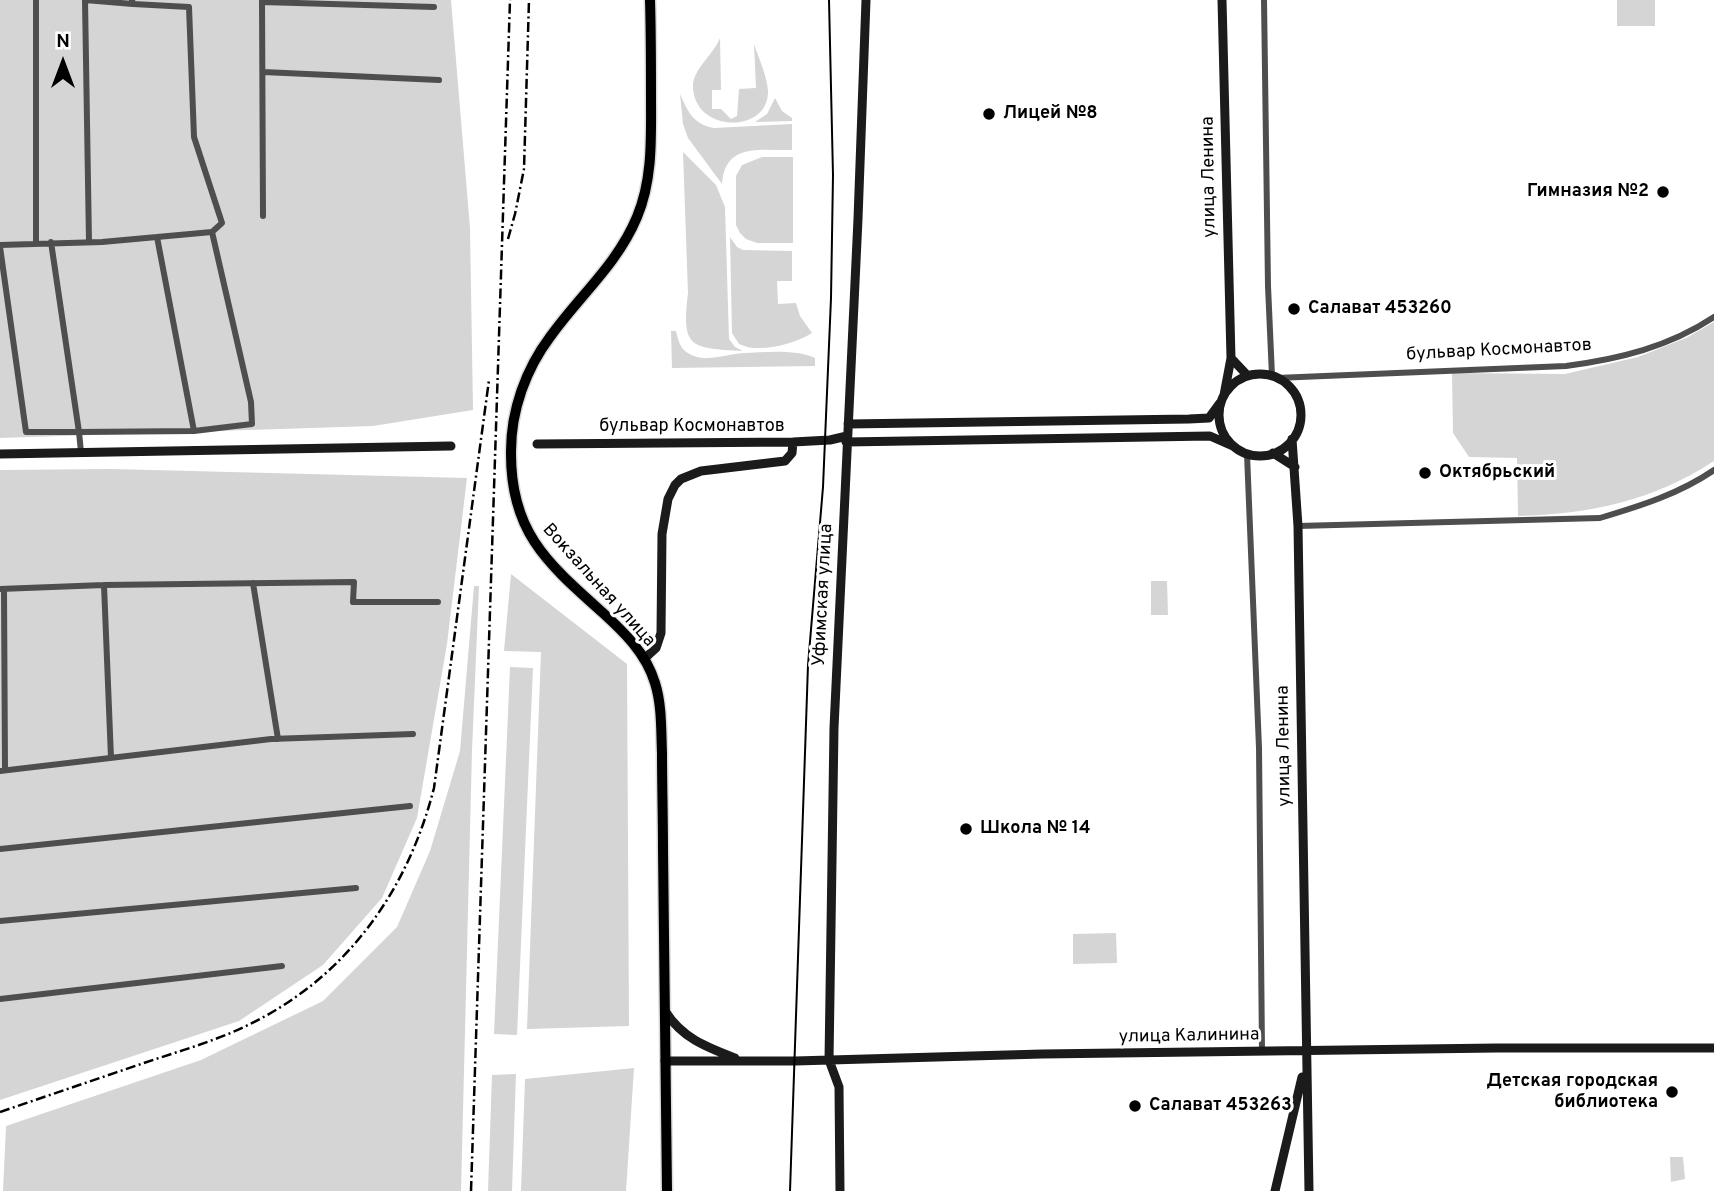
<!DOCTYPE html>
<meta charset="utf-8">
<style>
body{margin:0}
#map{position:relative;width:1714px;height:1191px;overflow:hidden;background:#fff;font-family:Overpass,sans-serif}
canvas{display:block}
.north{position:absolute;left:28px;top:28px;width:70px;height:70px;-webkit-text-stroke:5px #fff;paint-order:stroke;rotate:0deg;font-size:19px;font-weight:700;line-height:28px;text-align:center;color:#000}
.north::after{content:'';display:block;margin:auto;width:24px;height:32px;background:#000;clip-path:polygon(50% 0,100% 100%,50% 72%,0 100%)}
</style>
<div id="map">
<canvas width="1714" height="1191"></canvas>
<div class="north">N</div>
</div>
<script>
const context = document.querySelector('canvas').getContext('2d');
context.lineJoin = 'round';
function fillPath(path, color) { context.fillStyle = color; context.fill(path, 'evenodd'); }
function trace(path, color, width, dash) { context.strokeStyle = color; context.lineWidth = width; context.lineCap = dash ? 'butt' : 'round'; context.setLineDash(dash || []); context.stroke(path); }
function label(font, color, halo, rows, align = 'center') {
  context.font = font + ' Overpass,sans-serif'; context.lineWidth = 6; context.setLineDash([]); context.textBaseline = 'middle'; context.strokeStyle = halo; context.fillStyle = color; for (const [text, x, y, turn = 0] of rows) {
    context.save(); context.translate(x, y); context.rotate((+turn || 0) * Math.PI / 180); context.textAlign = isNaN(turn) ? turn : align; if (halo) context.strokeText(text, 0, 0); context.fillText(text, 0, 0); context.restore();
  }
}
const green = new Path2D(`
 M0,0H451L470,228L473,410L373,426L0,438Z
 M1617,0H1655V26H1617Z
 M720,38L721,90H712V109H721L731,119L737,116L739,89L756,88L754,44C759,59 767,76 768,91C769,135 692,133 693,85C694,68 714,54 720,38Z
 M680,94C688,112 693,124 714,128L792,124V150C761,151 725,142 722,184L688,138L683,124Z
 M775,98L782,111L792,118V121L755,122L767,114Z
 M683,152L716,185L725,207L729,339L735,347L743,351C691,348 681,349 688,293Z
 M762,157H793V243H757L746,239L740,233L736,225V176L742,165Z
 M730,237L737,247L743,250L792,251V281H777L778,304L796,303L800,316L812,333C794,344 759,354 739,344L732,333Z
 M1714,322V461C1653,501 1590,514 1518,516L1517,458L1469,457L1453,433L1452,373L1565,374L1638,357L1686,338Z
 M671,331H676C678,338 679,346 685,351C702,365 725,354 744,353C765,352 796,349 815,358V366L672,368Z
 M112,469L467,478L447,644L417,818L382,898L323,965L239,1021L0,1100V470Z
 M511,574L627,664L629,1026L527,1029L541,652L504,651Z
 M1151,581H1167L1168,615H1151Z
 M474,586H479L472,750L461,1191H3L6,1126L201,1060L323,1001L397,927L430,851L460,751Z
 M510,667L533,668L517,1035L494,1034Z
 M1116,933L1117,963L1073,964V934Z
 M634,1068L626,1191H521L525,1079Z
 M516,1074L512,1191H488L492,1075Z
 M1670,1157H1683L1685,1179L1671,1182Z`);
const street = new Path2D(`
 M36,0V243
 M262,0L263,216
 M1264,0L1268,286L1272,376
 M262,2L434,7
 M263,72L439,80
 M157,237L194,431
 M51,242L79,432L194,431L252,424L251,402L212,232L222,223L194,137L189,7L133,4L132,0
 M89,242L85,0L133,4
 M0,245L102,242L212,232
 M0,247L26,432H79L81,452
 M1276,378L1566,366C1619,359 1669,347 1714,317
 M1247,454L1259,748L1262,1051
 M1298,526L1600,518C1640,506 1679,494 1714,470
 M253,583L278,739
 M104,585L111,758
 M0,589L104,585L354,582L353,602H438
 M4,589L5,770
 M0,771L271,739L413,734
 M0,849L410,806
 M0,921L356,888
 M0,999L282,966`);
const secondary = new Path2D(`
 M1222,0L1231,358L1224,395
 M1231,358L1248,376
 M1219 415a41 41 0 1 1 82 0a41 41 0 1 1-82 0Z
 M848,424L1189,419L1209,418L1220,403
 M1292,439L1298,526L1309,1191
 M846,442L1210,436L1235,447
 M537,444L793,442L830,440L847,436
 M1273,453L1295,467
 M0,454L451,446
 M644,659L656,648L661,633L662,534L668,499L675,485L681,479L701,471L785,461L792,453L793,442
 M665,1011C682,1038 706,1047 735,1058
 M665,1061H795L1042,1054L1497,1048H1714
 M840,1191L839,1087L829,1060L834,728L858,219L866,0
 M1275,1191L1302,1077`);
const primary = new Path2D(`
 M650,0C651,32 651,64 651,97C651,137 653,179 637,217C617,265 579,296 550,337C526,369 511,410 511,451C510,531 546,562 602,612C624,632 646,653 655,683C662,705 661,730 662,753C662,785 663,818 663,850C664,964 666,1077 667,1191`);
const tram = new Path2D(`
 M790,1191L808,665L823,487L831,298L833,175L829,0`);
const rail = new Path2D(`
 M508,239L515,214L524,169L529,0
 M0,1112C47,1096 94,1080 141,1064C176,1052 213,1042 246,1026C345,979 407,893 434,788L489,380
 M471,1191L510,0`);
const markers = [
 [989,114,7,"#000"],
 [1663,192,7,"#000"],
 [1294,309,7,"#000"],
 [1425,473,7,"#000"],
 [966,829,7,"#000"],
 [1672,1092,7,"#000"],
 [1135,1106,7,"#000"]
];
const poiNames = [
 ["Лицей №8",1003,114],
 ["Гимназия №2",1649,192,"right"],
 ["Салават 453260",1308,309],
 ["Октябрьский",1439,473],
 ["Школа № 14",980,829],
 ["Детская городская",1658,1082,"right"],
 ["библиотека",1658,1103,"right"],
 ["Салават 453263",1149,1106]
];
const streetNames = [
 ["улица Ленина",1210,177,-91],
 ["бульвар Космонавтов",1499,351,-3],
 ["бульвар Космонавтов",692,427],
 ["Вокзальная улица",598,586,48],
 ["Уфимская улица",824,595,-87],
 ["улица Ленина",1285,746,-91],
 ["улица Калинина",1189,1037,-1]
];
fillPath(green, '#d5d5d5');
trace(primary, '#dbdbdb', 13);
trace(street, '#4e4e4e', 6);
trace(secondary, '#1b1b1b', 9);
trace(primary, '#000', 10);
trace(tram, '#000', 2);
trace(rail, '#000', 2.5, [10, 3.5, 2, 3.5]);
for (const [x, y, r, color] of markers) { const dot = new Path2D(); dot.arc(x, y, r, 0, 2 * Math.PI); context.fillStyle = color; context.fill(dot); trace(dot, '#fff', 2.5); }
label('bold 18px', '#000', '#fff', poiNames, 'left');
label('18px', '#000', '#fff', streetNames);
</script>
